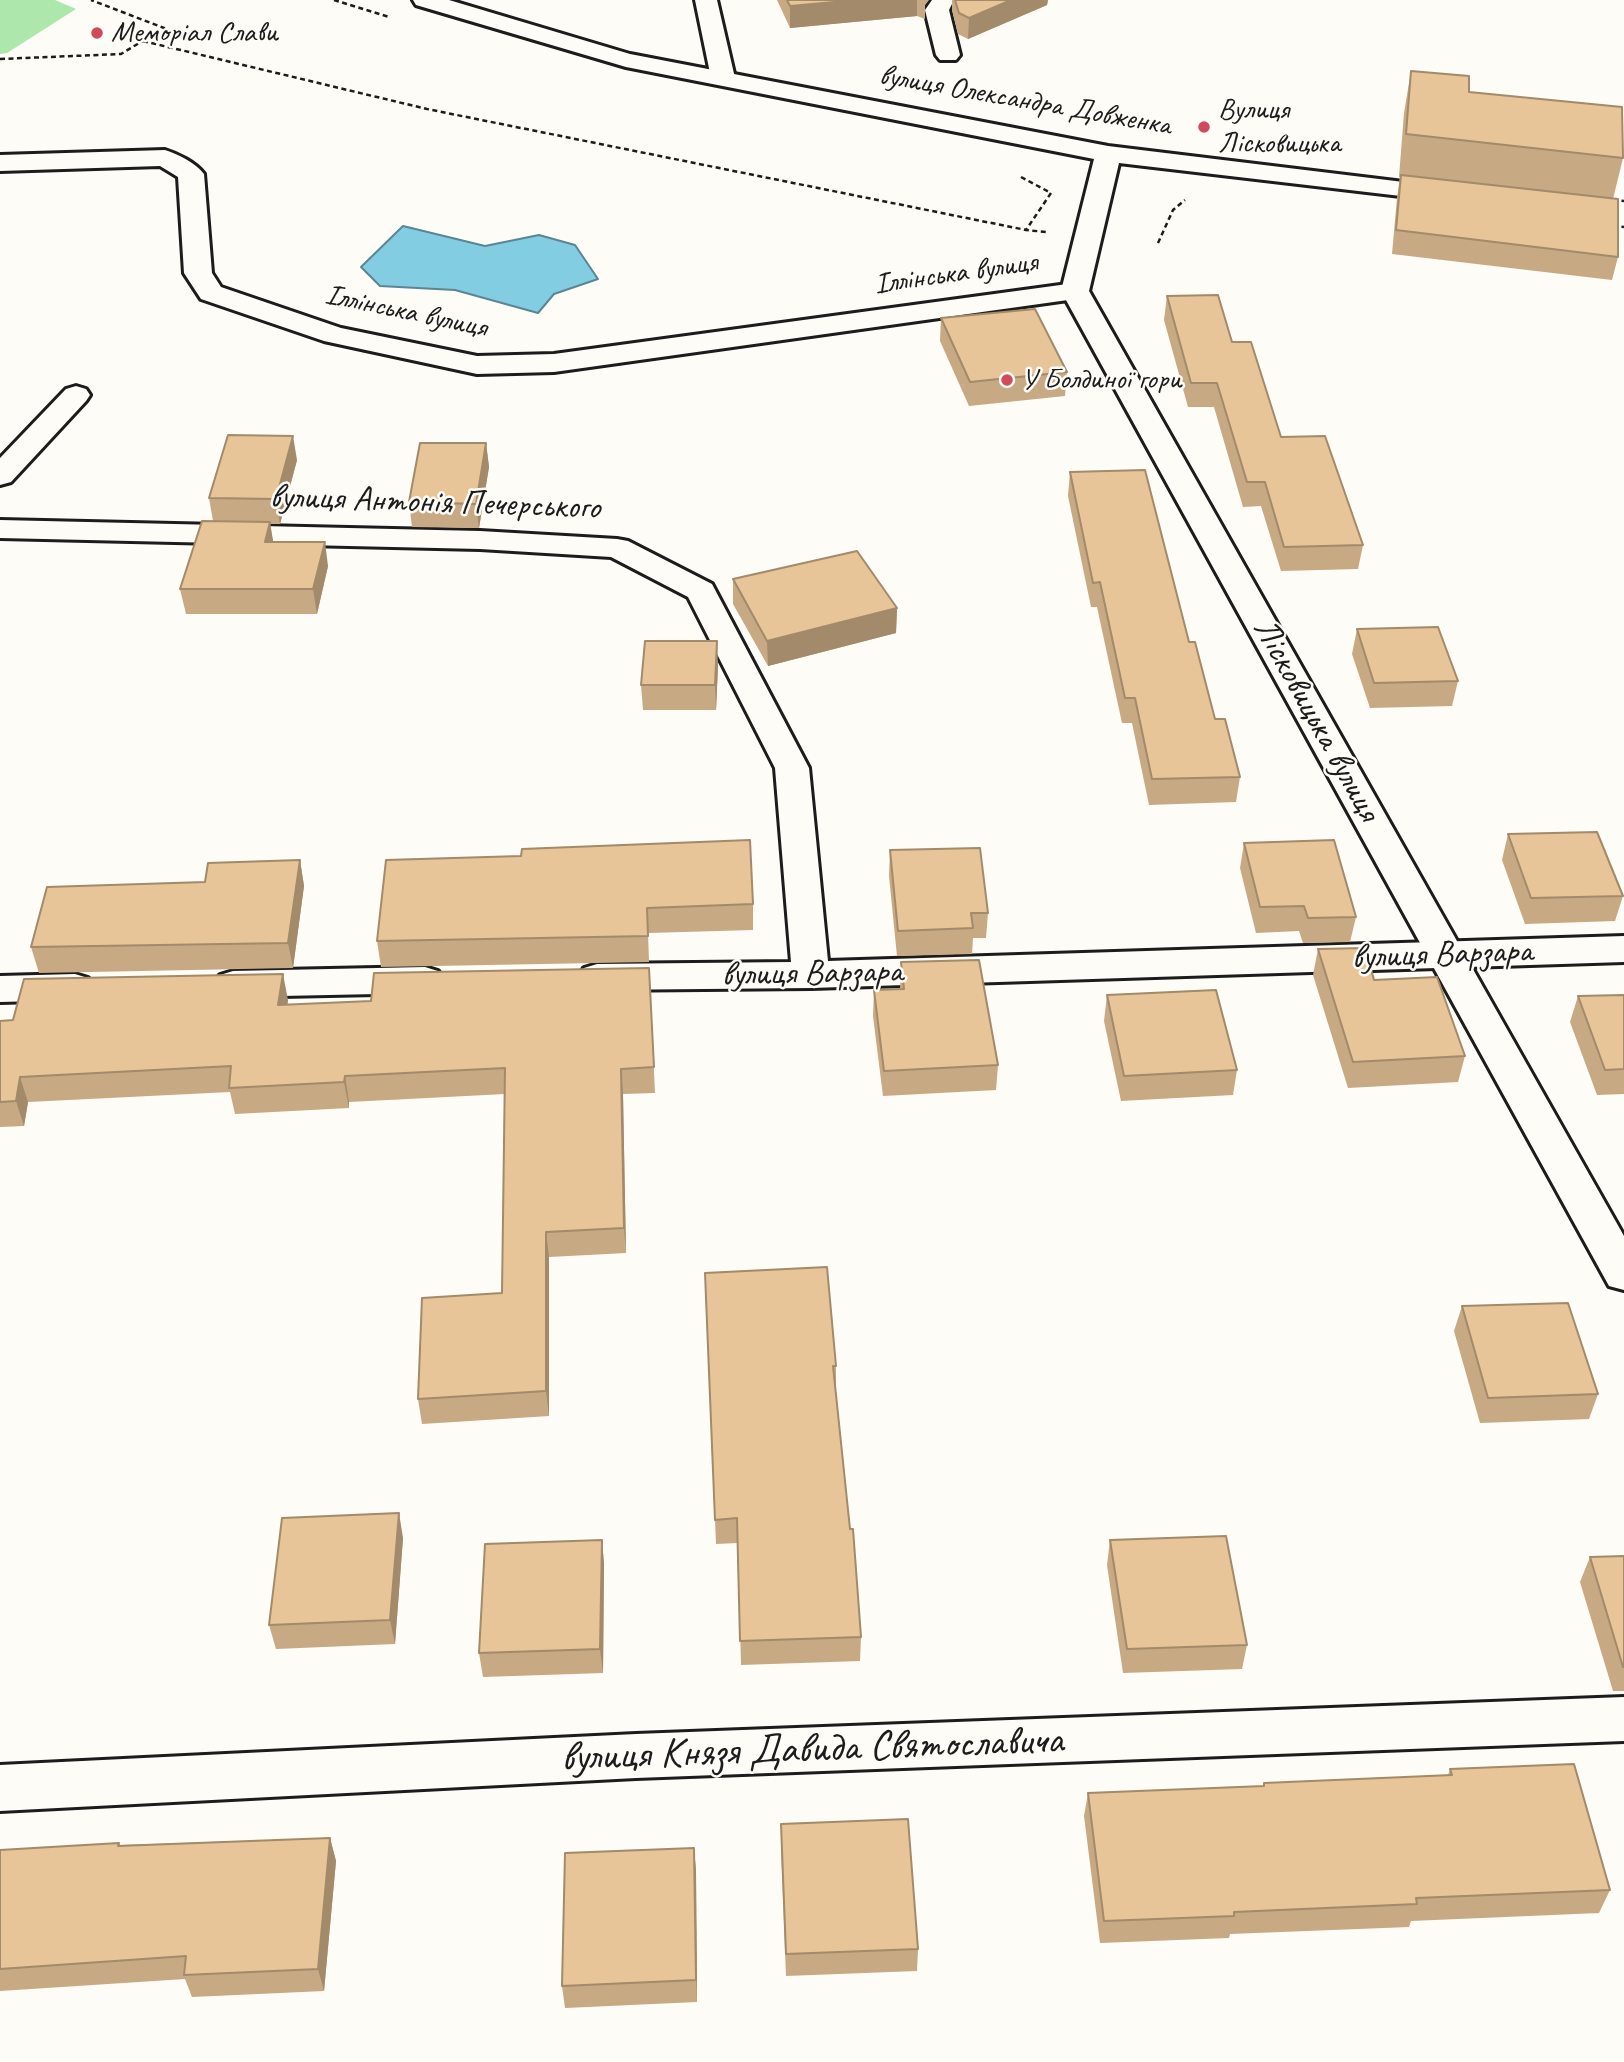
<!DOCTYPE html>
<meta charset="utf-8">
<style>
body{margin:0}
canvas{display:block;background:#fdfcf7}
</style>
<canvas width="1624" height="2062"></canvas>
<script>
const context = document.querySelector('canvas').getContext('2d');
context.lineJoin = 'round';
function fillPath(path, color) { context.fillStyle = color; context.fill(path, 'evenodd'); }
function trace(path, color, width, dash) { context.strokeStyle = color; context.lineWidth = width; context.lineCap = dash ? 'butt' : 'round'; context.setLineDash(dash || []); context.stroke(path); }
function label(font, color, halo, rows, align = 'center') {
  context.font = font + ' Caveat,sans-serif'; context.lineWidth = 5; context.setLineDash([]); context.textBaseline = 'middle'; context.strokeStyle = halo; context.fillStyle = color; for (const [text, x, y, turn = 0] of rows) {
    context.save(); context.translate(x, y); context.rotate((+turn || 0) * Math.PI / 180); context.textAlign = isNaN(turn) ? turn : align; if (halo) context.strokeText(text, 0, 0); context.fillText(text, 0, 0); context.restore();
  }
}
const green = new Path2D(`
 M0,0H55L76,9L7,53L0,54Z`);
const water = new Path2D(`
 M403,226L485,246L539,235L575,245L598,279L554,294L538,313L455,290L380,286L361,267Z`);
const path = new Path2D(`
 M334,0L389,17
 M143,41L427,109L1026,230
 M0,59L121,54L164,28L91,0
 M1021,177L1051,193L1026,230L1046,232
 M1613,200L1624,201
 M1613,226L1624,227
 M1158,243L1173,210L1185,200`);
const minor = new Path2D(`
 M695,0H717L735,78L732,83L723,85L714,83L711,78Z
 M932,0H954L949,10L960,55L956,60H940L936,55L925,10Z
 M165,150C178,154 196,163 204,174L212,273L221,287L341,328L477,356L554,354L1075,283L1085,285L1089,291L1085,297L1075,299L554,372L477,374L324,341L201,299L184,273L178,177L160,166L0,171V155Z
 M76,386L86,389L90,395L86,401L11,482L0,485V458L66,389Z
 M0,520L480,531L617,539L628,541L712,584L809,768L828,961L1624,936V962L811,988L597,990L584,986L578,977L584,968L597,964L791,962L775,768L688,597L611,557L480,549L0,538Z
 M425,967L438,971L444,980L438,989L425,993L233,997L220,993L214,984L220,975L233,971Z
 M75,974L88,978L94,987L88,996L75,1000L0,1002V976Z
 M1624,1697V1741L636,1778L0,1811V1765L636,1734Z`);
const major = new Path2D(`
 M413,0H449L630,54L1108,146L1461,189L1465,194L1461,199L1452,202L1119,163L1089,291L1624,1236V1290L1609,1286L1061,291L1094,159L626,67L416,5Z`);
const wall = new Path2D(`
 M777,0H929L925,5V19L917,16L790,28Z
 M952,0H1048L1047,5L968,39L958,34L952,10Z
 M1411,71L1469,92L1623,158L1613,199L1618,257L1612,280L1392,254L1397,198L1400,177H1399L1404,113Z
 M1167,296L1232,342L1281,437L1363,545L1358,569L1281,571L1261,506L1243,507L1214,407H1188L1164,320Z
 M941,318L1067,372L1065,396L969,406L940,341Z
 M486,443L489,467L479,528L412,527L409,502Z
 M297,460L280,524H270L273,542L328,566L317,614H186L180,589L213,521L209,498Z
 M1070,472L1189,642L1215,719L1240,777L1236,802L1149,805L1132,723H1122L1097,607H1091L1068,496Z
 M733,579L897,608L896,633L768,666L733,604Z
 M1357,629L1458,681L1452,706L1370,708L1352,654Z
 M718,666L716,710H643L641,685Z
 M1508,834L1623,896L1615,921L1525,924L1502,860Z
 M1244,843L1356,917L1350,942L1303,943L1299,931L1256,933L1240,868Z
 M890,850L988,913L986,938H973L972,954L897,956L889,876Z
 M300,860L304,886L293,968L39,973L31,947L205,882Z
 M386,860L753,904V930L648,933L649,962L381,967L377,941Z
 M1318,949L1465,1056L1458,1082L1348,1088L1313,975Z
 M901,962L998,1065L996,1090L883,1096L873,1016L874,990L900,989Z
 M649,968L655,1093L623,1094L626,1253L549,1257V1416L422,1424L418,1399L502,1293L505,1094L349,1102V1108L235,1114L230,1092L28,1102L24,1126L0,1127V1021L288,1000L287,1005L371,1001Z
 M1107,995L1237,1070L1233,1095L1121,1101L1104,1021Z
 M1624,995V1094L1597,1095L1570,1022L1578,996Z
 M705,1273L836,1366V1391L861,1637L860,1661L741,1665L738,1543L716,1544Z
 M1462,1306L1598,1394L1589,1419L1480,1423L1454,1331Z
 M403,1538L395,1644L276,1649L269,1625Z
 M602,1540L604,1564L603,1673L483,1677L479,1653Z
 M1110,1540L1247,1645L1242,1669L1123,1673L1107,1565Z
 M1624,1556V1691H1613L1580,1582L1590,1557Z
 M1450,1769L1610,1890L1599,1913L1411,1921L1409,1927L1230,1934L1229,1938L1100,1943L1084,1816L1088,1793L1263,1786L1264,1783L1448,1775Z
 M330,1838L336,1861L324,1991L192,1997L185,1979L0,1991V1850L119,1843L120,1845Z
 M781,1847L918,1949L917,1971L786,1976Z
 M694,1848L696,1871L697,2002L565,2008L562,1986Z`);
const shadedWall = new Path2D(`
 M857,0H917V16L790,28V6Z
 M1011,0H1048L1047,5L968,39L969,18Z
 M293,436L297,460L280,524L276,499Z
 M486,443L489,467L479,528L476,504Z
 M270,522L274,547L265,542Z
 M325,542L328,566L317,614L313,589Z
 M897,608L896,633L768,666L767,641Z
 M717,641L718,666L716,710L715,685Z
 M300,860L304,886L293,968L288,943Z
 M283,974L288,1000L284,1031L278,1005Z
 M621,1069L623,1094L626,1253L624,1228Z
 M345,1076L349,1102V1108L344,1082Z
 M20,1077L28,1102L24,1126L16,1101Z
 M546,1232L549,1257V1416L546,1391Z
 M399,1513L403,1538L395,1644L390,1620Z
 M602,1540L604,1564L603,1673L600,1649Z
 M330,1838L336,1861L324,1991L318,1969Z
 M694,1848L696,1871L697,2002L696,1980Z`);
const building = new Path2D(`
 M787,0H857L790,6Z
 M955,0H1011L969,18L959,13Z
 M1411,71L1469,76V92L1622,107L1623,158L1406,134Z
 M1401,175L1618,199V257L1396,230Z
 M1218,295L1232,342H1251L1281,437L1325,436L1363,545L1284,547L1265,482H1247L1217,383H1191L1167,296Z
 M1035,309L1067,372L970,382L941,318Z
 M228,435L293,436L276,499L209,498Z
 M420,443H486L476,504L409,502Z
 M1145,470L1189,642H1195L1215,719H1225L1240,777L1152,779L1135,698H1125L1100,582L1093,583L1070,472Z
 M202,521L270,522L265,542H325L313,589H180Z
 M857,551L897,608L767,641L733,579Z
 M1438,627L1458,681L1374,683L1357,629Z
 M645,641H717L715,685H641Z
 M1597,832L1623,896L1531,898L1508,834Z
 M750,840L753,904L647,908L648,936L377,941L386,860L521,856L522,849Z
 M1334,840L1356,917L1308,918L1304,906L1260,907L1244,843Z
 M980,848L988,913H971L973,928L898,931L890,850Z
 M300,860L288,943L31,947L47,887L205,882L208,863Z
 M1365,948L1374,980L1437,977L1465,1056L1353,1062L1318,949Z
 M979,960L998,1065L884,1071L874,990L904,989L901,962Z
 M649,968L654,1067L621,1069L624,1228L546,1232V1391L418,1399L422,1298L502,1293L505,1068L345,1076L344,1082L229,1088L231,1066L20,1077L16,1101L0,1102V1021L13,1020L24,979L283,974L278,1005L371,1001L374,973Z
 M1216,990L1237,1070L1124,1076L1107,995Z
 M1624,995V1069L1605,1070L1578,996Z
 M827,1267L836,1366H833L850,1529H853L861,1637L740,1641L737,1518L715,1520L705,1273Z
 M1568,1303L1598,1394L1488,1398L1462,1306Z
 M399,1513L390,1620L269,1625L282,1518Z
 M1226,1536L1247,1645L1127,1649L1110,1540Z
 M602,1540L600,1649L479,1653L485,1544Z
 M1624,1556V1667H1623L1590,1557Z
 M1574,1764L1610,1890L1416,1898L1417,1904L1234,1912V1916L1104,1921L1088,1793L1264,1786V1783L1452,1775L1450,1769Z
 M908,1819L918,1949L786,1954L781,1824Z
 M330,1838L318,1969L184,1975L186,1956L0,1969V1850L119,1843L118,1846Z
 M694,1848L696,1980L562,1986L565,1853Z`);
const markers = [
 [97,33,7,"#d1495b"],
 [1204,127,7,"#d1495b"],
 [1007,380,7,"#d1495b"]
];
const farPoinames = [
 ["Меморіал Слави",111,33],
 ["Вулиця",1218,110],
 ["Лісковицька",1218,144],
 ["У Болдиної гори",1021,380]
];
const farStreetnames = [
 ["вулиця Олександра Довженка",1025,101,10],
 ["Іллінська вулиця",956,274,-8],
 ["Іллінська вулиця",406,312,12]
];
const streetNames = [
 ["вулиця Антонія Печерського",435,503,2],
 ["Лісковицька вулиця",1316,720,61],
 ["вулиця Варзара",1442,955,-2],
 ["вулиця Варзара",812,974,-1]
];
const nearStreetnames = [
 ["вулиця Князя Давида Святославича",812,1750,-2]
];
fillPath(green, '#ade7ac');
fillPath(water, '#83cde3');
trace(water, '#5a8693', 2);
trace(minor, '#1c1c1c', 6);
trace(major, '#1c1c1c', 6);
trace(path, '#1c1c1c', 2.5, [5, 3.5]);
fillPath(minor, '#fdfcf7');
fillPath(major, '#fdfcf7');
fillPath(wall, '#c7a983');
fillPath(shadedWall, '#a28a6a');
fillPath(building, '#e7c598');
trace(building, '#a28a6a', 2);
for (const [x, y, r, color] of markers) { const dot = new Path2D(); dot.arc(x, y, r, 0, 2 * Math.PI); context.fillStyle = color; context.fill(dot); trace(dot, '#fdfcf7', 2.5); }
label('30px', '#1c1c1c', '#fdfcf7', farPoinames, 'left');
label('30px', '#1c1c1c', '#fdfcf7', farStreetnames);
label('35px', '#1c1c1c', '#fdfcf7', streetNames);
label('42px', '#1c1c1c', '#fdfcf7', nearStreetnames);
</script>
